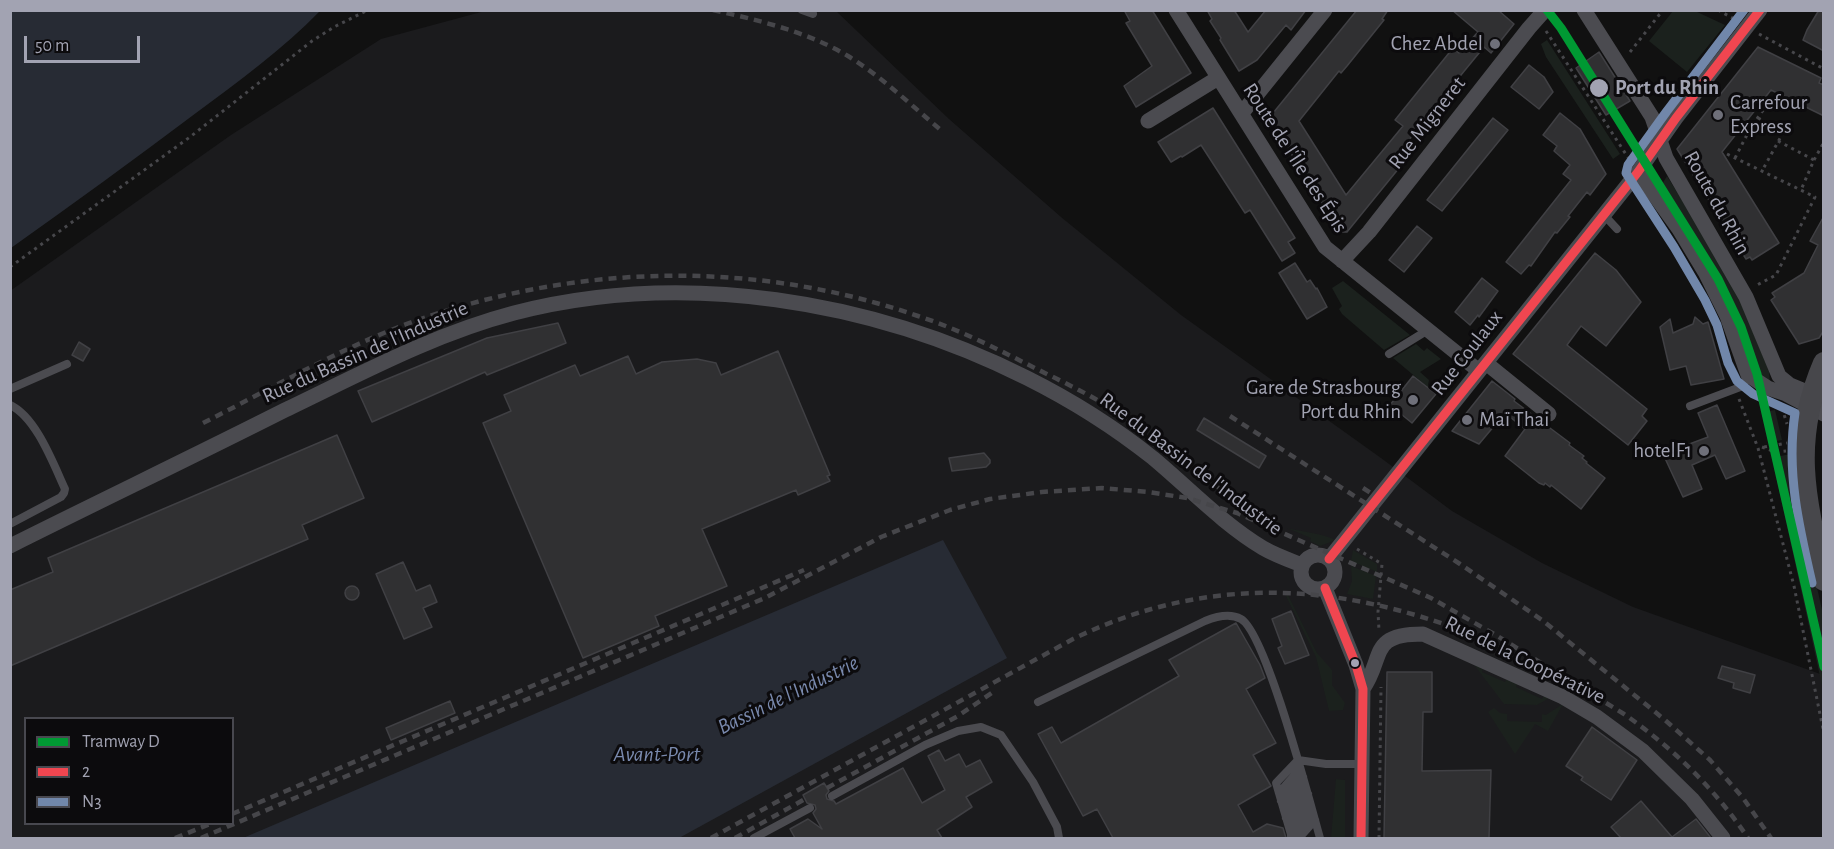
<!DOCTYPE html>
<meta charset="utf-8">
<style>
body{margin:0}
#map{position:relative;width:1834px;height:849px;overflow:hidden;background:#111;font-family:"Alegreya Sans",sans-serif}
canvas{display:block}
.frame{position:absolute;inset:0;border:12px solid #a2a3b2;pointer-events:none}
.legend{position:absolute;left:24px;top:717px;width:210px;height:108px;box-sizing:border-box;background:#0c0b0d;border:2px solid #48484f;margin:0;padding:8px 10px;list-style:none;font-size:18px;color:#a2a3b2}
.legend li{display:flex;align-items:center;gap:12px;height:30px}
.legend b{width:30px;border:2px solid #48484f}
.scale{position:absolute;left:24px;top:36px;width:116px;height:27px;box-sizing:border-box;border:3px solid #a2a3b2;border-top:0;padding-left:8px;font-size:18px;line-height:21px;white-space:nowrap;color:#a2a3b2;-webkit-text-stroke:4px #0c0b0d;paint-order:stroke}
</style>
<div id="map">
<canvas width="1834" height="849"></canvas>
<div class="frame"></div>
<ul class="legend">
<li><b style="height:8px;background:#093"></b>Tramway D</li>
<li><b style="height:8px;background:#f04650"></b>2</li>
<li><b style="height:8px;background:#7187aa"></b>N3</li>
</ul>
<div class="scale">50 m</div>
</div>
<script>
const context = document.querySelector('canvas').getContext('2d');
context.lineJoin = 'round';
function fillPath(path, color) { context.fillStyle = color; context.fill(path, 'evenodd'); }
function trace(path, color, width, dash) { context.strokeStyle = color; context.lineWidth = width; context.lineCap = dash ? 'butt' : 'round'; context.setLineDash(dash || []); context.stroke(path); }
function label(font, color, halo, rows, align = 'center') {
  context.font = font + ' "Alegreya Sans",sans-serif'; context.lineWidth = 6; context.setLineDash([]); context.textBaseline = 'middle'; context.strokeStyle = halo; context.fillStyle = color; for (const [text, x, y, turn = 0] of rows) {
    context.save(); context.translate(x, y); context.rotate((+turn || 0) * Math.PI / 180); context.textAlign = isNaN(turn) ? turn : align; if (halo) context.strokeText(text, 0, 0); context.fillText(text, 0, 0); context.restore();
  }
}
const built = new Path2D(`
 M485,11H836L949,119L1061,217L1181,315L1381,458L1452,511L1542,563L1633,607L1823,675V838H11L10,291L231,135L381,39ZM26,718H232V824H26Z`);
const green = new Path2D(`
 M1673,11H1695L1725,25L1687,72L1649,41Z
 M1547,40L1620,154L1613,159L1546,57L1541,44Z
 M1667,176L1732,281L1769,371L1770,383L1753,373L1658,191Z
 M1343,281L1410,335L1384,350L1342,314L1339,309L1342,306L1332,288Z
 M1416,344L1424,351L1427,348L1441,359L1420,372L1429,380L1428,385L1437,393L1436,394L1393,358Z
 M1775,410L1782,440L1770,442L1763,412Z
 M1785,455H1793L1796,495L1823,614V690L1772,458Z
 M1287,528C1303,532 1321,533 1336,540L1320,546L1310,541L1311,538Z
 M1353,550L1377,564V572L1351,561Z
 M1351,566L1376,576L1373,599L1347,594L1352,581Z
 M1288,595L1317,653L1332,670V685L1345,703L1343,710L1329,711L1316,657L1286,596Z
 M1472,662L1484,667L1482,672L1505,682L1508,677L1518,682L1516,687L1542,699L1545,694L1551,697L1537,705L1504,704Z
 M1563,704L1548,731L1535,724L1515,754L1488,712L1494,708L1500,713L1507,714V721L1542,722V714L1546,715Z
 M1336,779L1345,780V838H1331Z`);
const water = new Path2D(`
 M11,10H320V11C283,49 239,81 196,113C135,159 73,204 11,248Z
 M943,540L1007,658L679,838H243Z`);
const building = new Path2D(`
 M1124,10H1152L1191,73L1136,107L1124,86L1152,66L1126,23L1130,21Z
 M1207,10H1234L1248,32L1266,10H1306L1291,30L1286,25L1257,60L1239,71L1220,40L1221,38L1210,21L1212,19Z
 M1357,10H1388L1382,19L1384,20L1347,66L1341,73L1339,71L1299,121L1346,195L1403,126L1395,120L1453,48L1459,53L1478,32L1452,10H1498L1514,24L1491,53L1484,47L1461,75L1400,151L1408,157L1347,232H1340L1269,118Z
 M1819,10H1824V51L1803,40L1807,30Z
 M1758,47L1821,78L1819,83L1824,85V116L1771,90L1722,152L1779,243L1752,260L1750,257L1746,259L1677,149Z
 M1599,52L1630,101L1606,115L1576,68Z
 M1529,65L1544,77L1553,92L1539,109L1511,87Z
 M1213,108L1295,238L1288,242L1295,253L1282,261L1250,210L1245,213L1201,145L1182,157L1181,156L1171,162L1158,142Z
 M1560,113L1580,129L1606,174L1590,195L1587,192L1568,216L1570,217L1557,233L1555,232L1531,266L1529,265L1521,274L1506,262L1571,180L1563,174L1570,165L1554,151L1557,146L1543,135Z
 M1493,118L1508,130L1442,211L1427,200Z
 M1824,216V330L1819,338L1799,344L1771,300L1775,297L1772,293L1804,273L1818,245L1810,241Z
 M1417,226L1432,238L1404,272L1389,260Z
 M1595,253L1616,270L1641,302L1606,346L1581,326L1567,345L1647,409L1642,416L1647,421L1628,445L1513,354Z
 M1295,263L1307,282L1310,280L1316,289L1317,288L1327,307L1307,319L1279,273Z
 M1482,278L1498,291L1479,317L1478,315L1470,325L1455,312Z
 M1695,317L1703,324L1708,322L1724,379L1691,385L1686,366L1670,370L1660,327L1670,319L1673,333L1693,324Z
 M558,323L566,343L487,375L485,372L372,422L358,391L487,338Z
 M79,342L90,349L83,361L72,355Z
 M778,351L830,475L827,476L830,481L798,495L796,490L702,529L727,586L655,616L659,626L583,658L483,423L511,411L504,395L575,365L580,376L628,356L636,374L662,362L697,359L716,363L721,375Z
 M1413,376L1436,394L1412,423L1390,405Z
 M1492,381L1515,399L1514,401L1570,443L1569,445L1584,456L1582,458L1587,462L1586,463L1605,478L1581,509L1551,485L1550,487L1545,483L1544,485L1539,483L1505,456L1525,429L1505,413L1479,444L1452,431Z
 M1717,405L1745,471L1726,479L1715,455L1692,465L1702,489L1683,497L1663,454L1708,437L1698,413Z
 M1204,418L1266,456L1259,468L1197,430Z
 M337,435L364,498L302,525L308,539L10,666V590L53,572L48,558Z
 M984,453L990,460V463L986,467L952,471L949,458Z
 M403,562L416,591L430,585L437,602L423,608L432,627L404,639L376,574Z
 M345 593a7 7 0 1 1 14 0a7 7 0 1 1-14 0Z
 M1291,611L1309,655L1285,664L1278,648L1282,646L1272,619Z
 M1236,623L1260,665L1265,678L1246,689L1276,743L1253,755L1271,786L1238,805L1253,832L1267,824L1283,828L1286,838H1113L1097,809L1083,816L1038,734L1052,727L1061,743L1179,676L1169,660Z
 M1722,666L1755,675L1750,693L1733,688L1734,683L1718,678Z
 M1387,672H1432V712H1423L1422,771L1491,770L1489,838H1384Z
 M450,701L455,713L391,740L386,728Z
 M1592,727L1637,760L1611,800L1581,780L1583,777L1566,766Z
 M939,750L945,761L959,754L966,767L980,760L992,782L966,797L972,807L937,830L942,838H795L790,829L808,819L822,829L813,813L816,809L815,805L807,803L803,795L824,783L829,791L826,795L827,799L834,801L836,804L903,768L922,803L945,790L928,756Z
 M1641,801L1672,837L1696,819L1711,838H1621L1611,827Z`);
const path = new Path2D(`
 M1718,10L1736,20
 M1546,31L1629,159
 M1759,34L1824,69
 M1630,52L1663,10
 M1758,118L1784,131L1762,171
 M1778,141L1814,160L1801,190
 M1727,154L1815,197L1776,275L1757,285
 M1735,158L1751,127L1774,95
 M1814,160L1824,142
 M10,267L190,137L312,41L334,27L368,10
 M1739,399L1758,448L1794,586L1824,734
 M1782,408L1787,424
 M1762,447L1775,452L1786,451
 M1764,447L1787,443
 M1357,549L1382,564L1378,612L1379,630
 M1379,838L1381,687`);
const service = new Path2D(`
 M802,10L813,14
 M1604,215L1617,229
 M1389,354L1428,330
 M10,389L67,364
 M10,405C36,417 53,463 65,489L64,493L61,497L10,524
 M1690,406L1743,386L1748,375
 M1038,702L1205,621C1215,617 1230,613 1241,619C1266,633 1310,803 1320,838
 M1298,760L1326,764H1362
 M1279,793L1300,769
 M832,796L925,745L958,731L981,727L1001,735L1033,782L1057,827L1059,838
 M1281,801L1303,777
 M1284,810L1305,785
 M1286,818L1308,794
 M1289,827L1310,803
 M1291,836L1312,811
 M754,838L810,808
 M1292,838L1276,783L1298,760
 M1299,838L1315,820`);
const minor = new Path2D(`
 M1176,10L1325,247L1479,371
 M1584,10L1652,117L1666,158L1746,297L1779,376L1790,385L1824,399
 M1242,113L1325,10
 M1148,121L1218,78
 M1638,172L1679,229L1705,272L1727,316L1748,375L1768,388L1786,394L1824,414
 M1342,261L1369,232L1529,28L1545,10
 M1486,363L1549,414
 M10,546C102,500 194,456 285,410C360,374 434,334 514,313C684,269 872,300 1027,378C1071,400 1114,427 1153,458C1189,488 1223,524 1263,548C1275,555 1289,560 1302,565
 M1301 572a17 17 0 1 1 34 0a17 17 0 1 1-34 0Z
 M1329,559L1638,172L1676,118L1760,10
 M1325,588L1356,665L1363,689L1361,838
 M1363,689C1385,657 1368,634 1423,634L1563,697L1597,717L1643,751L1692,799L1723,838`);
const primary = new Path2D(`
 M1824,363C1790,442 1805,500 1824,580`);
const rail = new Path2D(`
 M713,10C758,20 808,32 848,56C882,77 912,106 942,131
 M1230,416L1460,564L1542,620L1665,720L1710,760L1743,798L1771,838
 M203,423C269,390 335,351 404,325C570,264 750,258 918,316C955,328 989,345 1023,362C1048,375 1075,387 1099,401C1123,416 1147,432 1170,449C1198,469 1223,493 1251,513
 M1363,488L1385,502
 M827,788L958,716L996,690
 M232,814L804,570
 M175,838L210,824
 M201,838L765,598L881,537L950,510L990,499L1042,492L1102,488L1148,492L1187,498L1237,513L1431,598L1494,634L1624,714C1673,748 1715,789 1748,838
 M711,838L1073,639C1217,569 1359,584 1502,647
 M735,838L805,799`);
const bus1 = new Path2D(`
 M1329,559L1638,172L1676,118L1760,10
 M1325,588L1356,665L1363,689L1361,838`);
const bus2 = new Path2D(`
 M1744,10L1667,111L1628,165L1626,173L1674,247L1705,300L1717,325L1728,363L1737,381L1753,394L1795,413C1786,471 1799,527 1812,583`);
const tram1 = new Path2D(`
 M1547,10L1561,28L1718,279L1741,327L1757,374L1824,667`);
const markers = [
 [1495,44,6,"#6f707a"],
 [1599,88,10,"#a2a3b2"],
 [1718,115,6,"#6f707a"],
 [1413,400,6,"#6f707a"],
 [1467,420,6,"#6f707a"],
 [1704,451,6,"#6f707a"],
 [1355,663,5,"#a2a3b2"]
];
const poiNames = [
 ["Chez Abdel",1483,44],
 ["Carrefour",1730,103,"left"],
 ["Express",1730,127,"left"],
 ["Gare de Strasbourg",1401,388],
 ["Port du Rhin",1401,412],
 ["Maï Thai",1479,420,"left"],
 ["hotelF1",1692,451]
];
const stopNames = [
 ["Port du Rhin",1615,88]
];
const streetNames = [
 ["Rue Migneret",1427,123,-52],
 ["Route de l'Île des Épis",1295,158,57],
 ["Route du Rhin",1717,203,61],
 ["Rue du Bassin de l'Industrie",365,352,-24],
 ["Rue Coulaux",1467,353,-52],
 ["Rue du Bassin de l'Industrie",1191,464,37],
 ["Rue de la Coopérative",1525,660,26]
];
const waterNames = [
 ["Bassin de l'Industrie",788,695,-26],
 ["Avant-Port",657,754]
];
fillPath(built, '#1b1b1d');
fillPath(green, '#1b211d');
fillPath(water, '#272b34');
fillPath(building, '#303032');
trace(building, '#404044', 1.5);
trace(path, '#47474b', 3, [3, 4.5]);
trace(service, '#4b4b50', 8);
trace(minor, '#4b4b50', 15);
trace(primary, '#47474b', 22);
trace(rail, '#46464a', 4.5, [8, 6]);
trace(bus1, '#f04650', 9);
trace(bus2, '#7187aa', 9);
trace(tram1, '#093', 9);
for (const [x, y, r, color] of markers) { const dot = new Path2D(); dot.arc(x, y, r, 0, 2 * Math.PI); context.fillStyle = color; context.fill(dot); trace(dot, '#0c0b0d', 2); }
label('21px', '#a2a3b2', '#0c0b0d', poiNames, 'right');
label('bold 21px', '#a2a3b2', '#0c0b0d', stopNames, 'left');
label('21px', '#a2a3b2', '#0c0b0d', streetNames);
label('italic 22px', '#7989ad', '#0c0b0d', waterNames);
</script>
